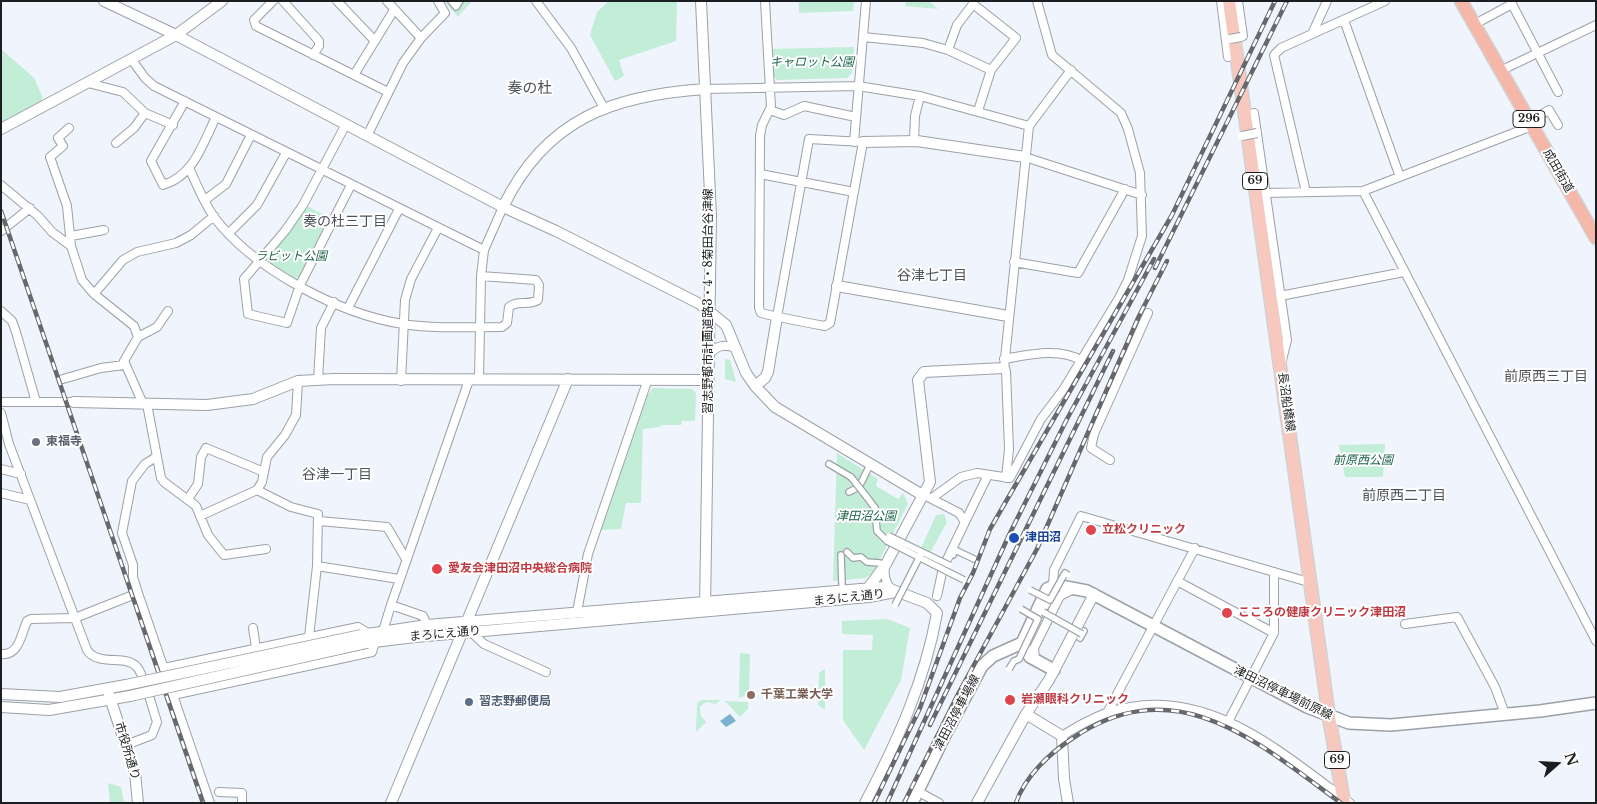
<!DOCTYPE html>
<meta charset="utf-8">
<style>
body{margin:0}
#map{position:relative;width:1597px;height:804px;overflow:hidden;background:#f0f4fc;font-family:"Libre Baskerville",serif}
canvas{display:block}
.frame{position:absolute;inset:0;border:2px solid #1d1e21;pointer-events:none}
.north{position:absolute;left:1532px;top:739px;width:50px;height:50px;-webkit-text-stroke:4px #fff;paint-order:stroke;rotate:71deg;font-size:14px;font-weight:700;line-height:20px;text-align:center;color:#1d1e21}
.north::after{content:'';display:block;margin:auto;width:18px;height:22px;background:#1d1e21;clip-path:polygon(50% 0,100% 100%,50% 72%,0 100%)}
</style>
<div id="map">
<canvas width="1597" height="804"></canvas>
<div class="frame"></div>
<div class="north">N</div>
</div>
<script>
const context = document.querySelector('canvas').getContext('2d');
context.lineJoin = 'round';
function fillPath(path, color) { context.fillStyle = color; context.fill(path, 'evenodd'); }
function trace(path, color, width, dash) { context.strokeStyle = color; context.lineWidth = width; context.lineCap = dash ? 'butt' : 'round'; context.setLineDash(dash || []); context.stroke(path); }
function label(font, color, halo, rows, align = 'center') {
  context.font = font + ' "Libre Baskerville","Noto Sans JP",serif'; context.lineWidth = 4; context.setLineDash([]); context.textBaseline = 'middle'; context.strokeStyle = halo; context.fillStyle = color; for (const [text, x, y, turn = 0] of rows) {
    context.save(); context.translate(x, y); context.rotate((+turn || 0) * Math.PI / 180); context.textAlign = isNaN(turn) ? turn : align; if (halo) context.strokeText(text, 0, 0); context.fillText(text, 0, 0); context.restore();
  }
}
const green = new Path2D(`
 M444,1H472L458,17Z
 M609,1H677L676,41L619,60L624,76L615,81L590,35L597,12Z
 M799,1H854L853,11L799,13Z
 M906,1H929L938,9L905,6Z
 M854,47L852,73L847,78L777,80L772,74L771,49Z
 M1,49L34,78L43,98L36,108L1,126Z
 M307,206L330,218L301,277L294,279L268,264V258Z
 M727,359L730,360L736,382L725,379V360Z
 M653,388L692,389L696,393L695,421H682L681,425H661L660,427L643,429L641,503H626L621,529L601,530L647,396Z
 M1385,444L1383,477H1345L1339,445Z
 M837,453L878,479L876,486L898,499L903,493L908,504L873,573L865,578L833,581Z
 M944,514L947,522L930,553L921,548L936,515Z
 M887,619L910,628L901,680L864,750L843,720V650H872L873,635L842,634V621Z
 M740,653L750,654L749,694L739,698Z
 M825,669V710L818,705L819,673Z
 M701,700H720L716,704L706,702L700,707L701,716L706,722L696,732L697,703Z
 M725,701L748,702V709L740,717Z
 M108,783L121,787L124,803H110Z`);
const water = new Path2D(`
 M730,714L736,721L726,727L720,721Z`);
const pedestrian = new Path2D(`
 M451,1L456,7L460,1
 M829,464L851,477
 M849,492L859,487L868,469
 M866,496L875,508L877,531L887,541
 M847,552L853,558L861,557L867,562L880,563
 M841,555L842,584
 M953,555L955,550L974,559
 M1040,615L1050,600
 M1080,638L1084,631`);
const minor = new Path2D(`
 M273,1L254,20L256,26L388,92
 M283,1L319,41V46L313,55
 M337,1L375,41
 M387,1L421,38
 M536,1L571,48L604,108
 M765,1L771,107L762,125L760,136L759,308L761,313C782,318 803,322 825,326L830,323L863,142L809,139L777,317
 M1221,1L1228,57
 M1238,1L1243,36L1241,37
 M1344,20L1400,177
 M1475,24L1512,4L1558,92
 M1312,34L1327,1
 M863,37L923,43L948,50L991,70
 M948,50L957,25L973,4L1016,38L991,70L978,111
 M132,60L145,78L154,86L484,250
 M1500,71L1596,25
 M354,75L394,10
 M88,83L123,92L145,113L173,125
 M706,89L858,86L920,96L1029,126
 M185,101L151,161L163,185C194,176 203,143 216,117
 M770,110L784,115L804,106L856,117
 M1254,113L1287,340L1282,360
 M1530,121L1549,110L1558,125
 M346,124L303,205L285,231L244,279L248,314L287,323L300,285L351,185
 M69,128L58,138L63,146L50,157L67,206L71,246
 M368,134L403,63L421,38L445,13L438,1
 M914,141L915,116L920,96
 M854,142L866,1
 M116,143L134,128L145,113
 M1025,157L1142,195
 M190,170C197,185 204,203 214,217C253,269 339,314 403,324C435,329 469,327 502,327L507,323L509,307C517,300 529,306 538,300L539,285L536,280L481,276
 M760,174L854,192
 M1,185L38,216L52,232L71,246L82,280L94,294L134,326L138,337
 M1363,191L1596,641
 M1306,192L1274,55L1281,48L1385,1
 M1266,193L1363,191L1532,126
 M205,200L226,184L251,135
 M1,231L30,208
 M229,233L257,205L286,153
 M71,236L104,230
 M1014,262L1078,273L1125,189
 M94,294L123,260L137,252L176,243L191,235L214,216
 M1280,296L1404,272
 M348,308L399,209
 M1,311L12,321L16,332L36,402
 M709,355C717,345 724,344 736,348
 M1004,359C1028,355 1060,347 1082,361
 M63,379L101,368L124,365
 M479,379L481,276L484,250L503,207
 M318,380L321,328L334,302
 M401,381L405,300L411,279L438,228
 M1,402H74
 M143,404L124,361L138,337L157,327L168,311
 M147,404L161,478L164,482L196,506L208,535L224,555L266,549
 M1,413L9,444L87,650C98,667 126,654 137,667C144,675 153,710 157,722L152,735L126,745
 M156,457L145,464L132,481L122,533L133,565V577L138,593L210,803
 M1110,460L1091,448L1094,434L1148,313
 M1,469L21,474
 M1006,478L1009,449L1006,371L1004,368L1029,126L1071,70
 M257,490L291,507L318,514L317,566L309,637
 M1,493L30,500
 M928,497L959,513L965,522L943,568L937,596
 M932,498L961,477L977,473L1010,478L1041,419L1063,390L1119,298L1128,280L1142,236L1140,173L1128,129L1121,113L1052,55L1037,1
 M188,499L198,484L201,457L206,448L264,472
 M200,516L257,490L262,482L267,457L285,435L296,415L298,381
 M319,521L387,527L406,559
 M965,522L988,475
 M885,565C884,575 885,582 891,589
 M317,566L399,579
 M1177,581L1274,633
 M1053,585L1054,570L1081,516L1312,583
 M391,605L469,380
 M577,612L588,554L648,379
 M1405,624L1457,617L1495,687L1505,714
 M253,628L256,648
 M383,631L391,605L423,616L427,625
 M471,632L484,644L546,672
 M1,654C19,656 21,635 27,621L31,619L75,618L138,593
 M1035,660L1034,648L1060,596L1074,589
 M164,668L358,627L368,633
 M173,695L372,652L375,642
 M1107,713L1195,548
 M1229,720L1274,633V572
 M1062,736C1076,727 1091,719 1106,713C1202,680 1279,751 1350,803
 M917,791L939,803
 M219,792L242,793V803`);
const tertiary = new Path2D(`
 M104,1L176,35L503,207L556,231L700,304L726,325L746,373L755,386L775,407L924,496
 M701,1L711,216L705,610
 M1,129L176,35L222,1
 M863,142L917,141L1025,157
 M503,207C546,118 614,95 706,89
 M837,286L1008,316
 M755,386L765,378L768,372L777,317
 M74,402L207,405L253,399L298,381L334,379L709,380
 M868,588L886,564L930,482L918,380L924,372L1004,368
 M361,635L427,625L885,587L927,603L937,613C925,681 897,742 865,803
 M366,643L415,637L869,597L895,592
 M1,694L60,697L126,685
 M109,695L135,773L138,803
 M1,707L49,710L130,696
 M1026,714L1062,736L1064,779L1068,803
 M391,803L568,379
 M977,803L1026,714L1049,680L1094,594`);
const secondary = new Path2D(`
 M1054,670L1030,657L1022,643L1047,589L1055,585L1087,591L1307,707L1349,723L1391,725L1540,711L1596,703
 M912,803L945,735L982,666L993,656L1022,643`);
const primary = new Path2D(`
 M1229,1L1329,717L1344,803`);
const trunk = new Path2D(`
 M1461,1L1596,238`);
const rail = new Path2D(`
 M1,211L203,803
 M1155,268L1287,1
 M930,725L1113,351
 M874,803L920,708L960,598L973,573L990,529L1172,215L1275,1
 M887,803L1009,535L1067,419L1154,259
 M904,803L957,696L1037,549L1139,316L1167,261
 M1016,803C1025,776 1050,753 1073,738C1177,668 1258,743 1341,803`);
const pedestrianBridge = new Path2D(`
 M851,477L866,496
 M889,536L949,565
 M887,541L964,580
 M1030,590L1050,600L1065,573L1068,575
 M895,605L921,554
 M1043,612L1082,634
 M1009,669L1014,661L1019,659L1038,619L1021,609`);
const minorBridge = new Path2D(`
 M1230,39L1241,37
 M1242,136L1257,133`);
const tertiaryBridge = new Path2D(`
 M126,685L361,635
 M130,696L366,643`);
const markers = [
 [36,442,5,"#6b7280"],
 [1091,530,6,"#e0444e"],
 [1014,538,6,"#1a4fb4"],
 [437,569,6,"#e0444e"],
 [1227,613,6,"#e0444e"],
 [751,695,5,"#8d6e63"],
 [1010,700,6,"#e0444e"],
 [469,702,5,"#5c6f8a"]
];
const shields = [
 [1529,119,32],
 [1255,181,25],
 [1337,760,25]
];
const shieldNames = [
 ["296",1529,119],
 ["69",1255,181],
 ["69",1337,760]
];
const parkNames = [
 ["キャロット公園",812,63],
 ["ラビット公園",291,257],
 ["前原西公園",1363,461],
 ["津田沼公園",866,517]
];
const streetNames = [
 ["成田街道",1558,171,60],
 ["習志野都市計画道路3・4・8菊田台谷津線",709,301,-90],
 ["長沼船橋線",1286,402,82],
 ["まろにえ通り",849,598,-6],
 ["まろにえ通り",445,634,-5],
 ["津田沼停車場前原線",1283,693,26],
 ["津田沼停車場線",957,713,-62],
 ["市役所通り",127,751,73]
];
const worshipNames = [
 ["東福寺",46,442]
];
const healthNames = [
 ["立松クリニック",1102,530],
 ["愛友会津田沼中央総合病院",448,569],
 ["こころの健康クリニック津田沼",1238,613],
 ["岩瀬眼科クリニック",1021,700]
];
const transitNames = [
 ["津田沼",1025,538]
];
const educationNames = [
 ["千葉工業大学",761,695]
];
const serviceNames = [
 ["習志野郵便局",479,702]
];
const neighbourhoodNames = [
 ["奏の杜三丁目",345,222],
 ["谷津七丁目",932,276],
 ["前原西三丁目",1546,377],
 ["谷津一丁目",337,475],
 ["前原西二丁目",1404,496]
];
const quarterNames = [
 ["奏の杜",530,89]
];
fillPath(green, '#c2edd7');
fillPath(water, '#79b2cf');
trace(pedestrian, '#9ca0a8', 8);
trace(minor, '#9ca0a8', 10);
trace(tertiary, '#9ca0a8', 12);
trace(secondary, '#9ca0a8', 14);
trace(primary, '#d2d2d3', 15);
trace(trunk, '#d2d2d3', 15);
trace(pedestrian, '#fff', 5.5);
trace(minor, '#fff', 8);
trace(tertiary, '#fff', 10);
trace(secondary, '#fff', 11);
trace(primary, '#f7c9be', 12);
trace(trunk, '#f4b7a8', 12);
trace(rail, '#66686d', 4.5);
trace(rail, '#fff', 2.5, [8]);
trace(pedestrianBridge, '#9ca0a8', 8, []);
trace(minorBridge, '#9ca0a8', 10, []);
trace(tertiaryBridge, '#9ca0a8', 12, []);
trace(pedestrianBridge, '#fff', 5.5);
trace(minorBridge, '#fff', 8);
trace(tertiaryBridge, '#fff', 10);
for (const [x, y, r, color] of markers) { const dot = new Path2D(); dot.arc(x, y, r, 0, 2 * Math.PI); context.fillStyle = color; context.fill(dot); trace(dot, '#fff', 2); }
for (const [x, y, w] of shields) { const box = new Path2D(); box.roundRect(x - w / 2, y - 8.5, w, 17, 4); context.fillStyle = '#fff'; context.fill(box); trace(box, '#1d1e21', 1); }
label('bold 11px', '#1d1e21', null, shieldNames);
label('italic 12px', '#1e6448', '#fff', parkNames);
label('12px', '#1d1e21', '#fff', streetNames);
label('bold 12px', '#5b616d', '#fff', worshipNames, 'left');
label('bold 12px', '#be3a42', '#fff', healthNames, 'left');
label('bold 12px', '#164399', '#fff', transitNames, 'left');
label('bold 12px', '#785e54', '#fff', educationNames, 'left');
label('bold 12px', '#4e5e75', '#fff', serviceNames, 'left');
label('14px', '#50535a', '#fff', neighbourhoodNames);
label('15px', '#50535a', '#fff', quarterNames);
</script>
